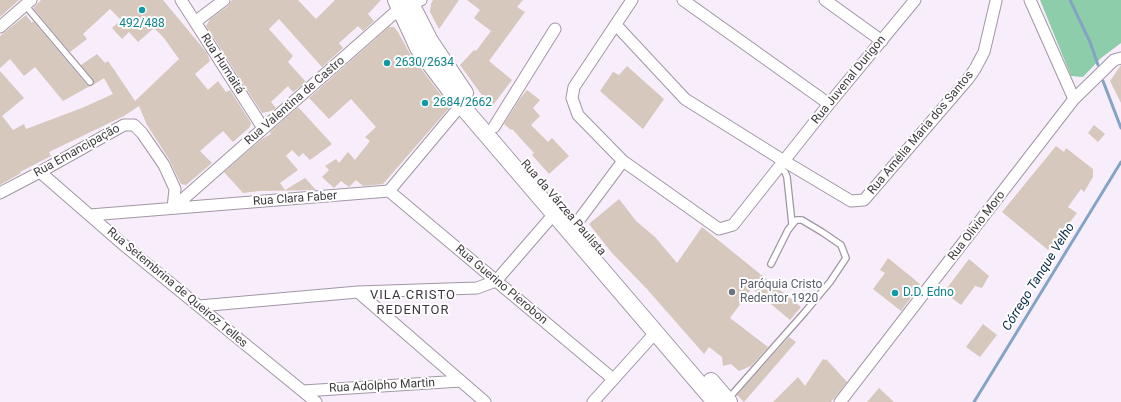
<!DOCTYPE html>
<meta charset="utf-8">
<style>
body{margin:0}
canvas{display:block;background:#f8edfb}
</style>
<canvas width="1121" height="402"></canvas>
<script>
const context = document.querySelector('canvas').getContext('2d');
context.lineJoin = 'round';
function fillPath(path, color) { context.fillStyle = color; context.fill(path, 'evenodd'); }
function trace(path, color, width, dash) { context.strokeStyle = color; context.lineWidth = width; context.lineCap = dash ? 'butt' : 'round'; context.setLineDash(dash || []); context.stroke(path); }
function label(font, color, halo, rows, align = 'center') {
  context.font = font + ' Roboto,sans-serif'; context.lineWidth = 4; context.setLineDash([]); context.textBaseline = 'middle'; context.strokeStyle = halo; context.fillStyle = color; for (const [text, x, y, turn = 0] of rows) {
    context.save(); context.translate(x, y); context.rotate((+turn || 0) * Math.PI / 180); context.textAlign = isNaN(turn) ? turn : align; if (halo) context.strokeText(text, 0, 0); context.fillText(text, 0, 0); context.restore();
  }
}
const forest = new Path2D(`
 M1040,0H1121V43L1101,58L1083,77L1071,76Z`);
const stream = new Path2D(`
 M1070,0L1090,42L1098,65
 M1103,81L1121,128
 M974,402L1121,162`);
const building = new Path2D(`
 M0,0H19L0,17Z
 M41,0H163L207,53L210,61L195,74L208,90L218,81L226,92L230,90L251,123L250,127L233,142L223,131L200,151L212,163L186,185L181,184L178,178L170,161L147,125L139,106L124,116L49,152L51,156L20,172L21,173L0,185V71L24,98L2,116L13,130L24,124L26,129L82,108L113,94L104,78L93,85V80L81,65L97,54L105,63L108,61L115,71L135,101L179,59L164,38L154,28L138,42L129,32L122,39L112,28L121,20L110,9L83,34L87,39L70,52L34,9V7Z
 M232,0H298L316,19L335,0H381L368,14L374,21L363,31L358,26L339,43L343,48L322,67L279,19L269,29L293,56L288,62L306,82L293,92L288,86L271,102L276,108L272,111L262,113L206,26L210,19L228,6Z
 M433,0H459L439,29L430,12L431,4Z
 M467,0H523L517,7L525,12L489,61L512,80L493,105L481,94L460,65L474,50L476,51L491,31L474,18L480,10Z
 M26,15L32,23L33,21L87,85L90,86L63,101L35,67L24,76L10,59L0,68V36Z
 M389,27H394L398,32L410,54L450,107L383,184L363,186L356,180L349,187L341,181L334,188L322,177L329,170L325,166L336,159L339,163L348,152L355,160L370,141L365,137L376,127L351,99L329,119L309,98Z
 M1121,65V103L1110,81Z
 M627,66L664,99L643,129L600,91L613,72L619,75Z
 M527,90L540,100L533,108L540,116L531,125L548,142L552,138L569,156L549,174L532,155L534,153L512,129L511,130L504,124L519,100Z
 M298,107L332,144L310,160L303,153L299,157L292,150L286,156L298,170L280,183L285,190L305,178L316,190L259,191L243,193L224,172L262,139L271,134L270,132Z
 M1094,125L1105,134L1098,142L1088,133Z
 M1056,146L1064,152L1066,148L1093,169V177L1084,192L1081,189L1068,207L1077,213L1048,250L1002,212Z
 M619,199L636,221L655,237L677,263L702,227L801,307L790,320L752,288L730,318L768,347L751,366L739,371L731,364L723,366L722,357L709,347L704,354L646,288L612,253L589,224Z
 M888,258L920,284L913,295L901,311L873,289L885,273L880,270Z
 M969,259L989,276L982,288L975,286L961,305L944,292Z
 M983,324L997,335L980,357L966,347Z
 M789,337L796,342L744,402L737,395Z
 M823,359L825,360L826,359L847,382L831,402H773L798,377L805,386Z
 M879,388L894,402H867Z`);
const lane = new Path2D(`
 M25,5L90,82
 M779,167L785,172L787,177L792,224
 M729,398L805,312L830,282L846,258L841,245L822,232L802,220H796L788,230L771,264`);
const street = new Path2D(`
 M181,0L263,128
 M632,0L574,87L572,98L578,115L623,161L719,229L733,225L829,104L915,0
 M683,0L829,104
 M825,0L882,41
 M1030,0L1074,99
 M195,22L224,0
 M616,25L685,99L784,161L851,201L864,200L968,79L975,69L984,52L996,1
 M0,27L31,0
 M494,127L555,29
 M40,172L125,246L316,402
 M389,191L613,379
 M0,193L40,172L124,125H134L142,133L164,165L175,189L173,208
 M173,208L399,9L421,0
 M90,215L389,191L461,105
 M576,224L623,161
 M358,292L485,402
 M199,306L358,292L477,288L496,281L554,214
 M303,391L461,381
 M593,402L655,333
 M840,402L1074,99L1114,60L1121,58`);
const secondary = new Path2D(`
 M396,0L418,48L461,105L715,402
 M409,0L430,41L465,93
 M711,381L729,402`);
const markers = [
 [142,10,4,"#0f9aa8"],
 [387,63,4,"#0f9aa8"],
 [425,103,4,"#0f9aa8"],
 [732,292,4,"#6b7280"],
 [895,293,4,"#0f9aa8"]
];
const cultureNames = [
 ["492/488",142,24,"center"],
 ["2630/2634",395,63],
 ["2684/2662",433,103],
 ["D.D. Edno",903,293]
];
const streetNames = [
 ["Rua Humaitá",222,64,57],
 ["Rua Juvenal Durigon",849,80,-51],
 ["Rua Valentina de Castro",295,101,-41],
 ["Rua Amélia Maria dos Santos",921,133,-50],
 ["Rua Emancipação",77,151,-29],
 ["Rua Clara Faber",295,199,-4],
 ["Rua da Várzea Paulista",563,208,49],
 ["Rua Olivio Moro",977,226,-52],
 ["Rua Guerino Pierobon",501,285,40],
 ["Rua Setembrina de Queiroz Telles",177,288,40],
 ["Rua Adolpho Martin",382,386,-3]
];
const worshipNames = [
 ["Paróquia Cristo",740,285],
 ["Redentor 1920",740,299]
];
const waterNames = [
 ["Córrego Tanque Velho",1039,277,-58]
];
const neighbourhoodNames = [
 ["VILA CRISTO",413,296],
 ["REDENTOR",413,311]
];
fillPath(forest, '#8ecdaa');
trace(stream, '#84a4c5', 3);
fillPath(building, '#d6c8bc');
trace(lane, '#a197a4', 8);
trace(street, '#a197a4', 13);
trace(secondary, '#a197a4', 18);
trace(lane, '#fff', 5.5);
trace(street, '#fff', 11);
trace(secondary, '#fff', 16);
for (const [x, y, r, color] of markers) { const dot = new Path2D(); dot.arc(x, y, r, 0, 2 * Math.PI); context.fillStyle = color; context.fill(dot); trace(dot, '#fefefe', 1.5); }
label('12px', '#0d838f', '#fefefe', cultureNames, 'left');
label('12px', '#3e3a3f', '#fefefe', streetNames);
label('12px', '#5b616d', '#fefefe', worshipNames, 'left');
label('italic 13px', '#082b48', '#fefefe', waterNames);
context.letterSpacing = '1px';
label('13px', '#3d3540', '#fefefe', neighbourhoodNames);
context.letterSpacing = '0px';
</script>
